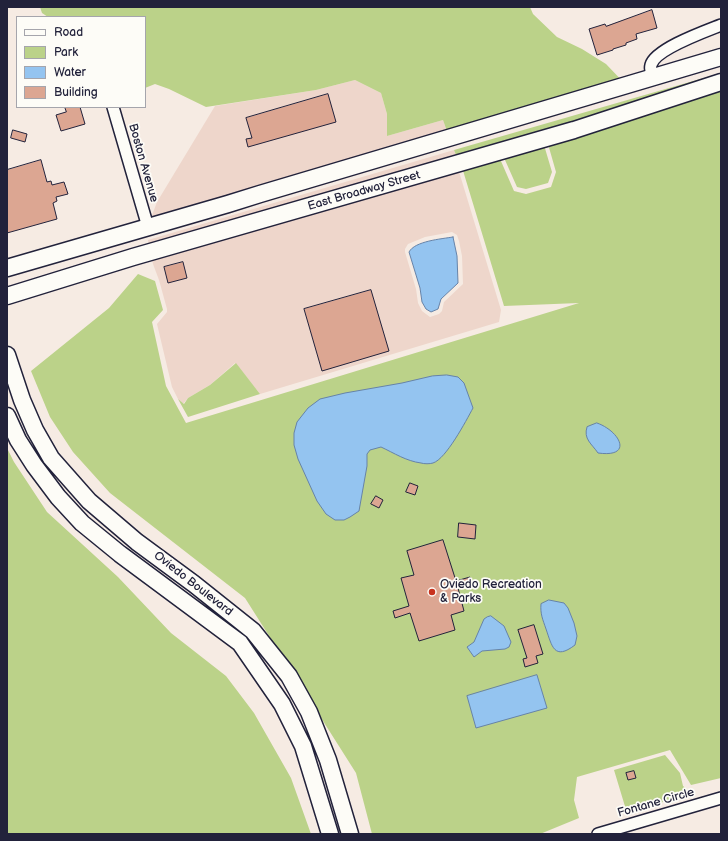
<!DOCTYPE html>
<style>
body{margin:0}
#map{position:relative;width:728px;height:841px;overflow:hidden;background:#f6ebe3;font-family:"Balsamiq Sans",sans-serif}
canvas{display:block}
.frame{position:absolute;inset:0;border:8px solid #22223b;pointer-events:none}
.legend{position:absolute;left:16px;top:16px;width:130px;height:92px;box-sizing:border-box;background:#fdfcf7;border:1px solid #a5a5ac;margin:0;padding:5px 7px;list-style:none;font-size:12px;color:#22223b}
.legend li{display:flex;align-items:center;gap:8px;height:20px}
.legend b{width:20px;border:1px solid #a5a5ac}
</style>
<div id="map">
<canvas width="728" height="841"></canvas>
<div class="frame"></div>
<ul class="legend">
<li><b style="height:5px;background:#fdfcf7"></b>Road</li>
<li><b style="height:11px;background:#bbd289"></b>Park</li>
<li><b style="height:11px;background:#94c4f0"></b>Water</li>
<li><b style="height:11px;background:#dca692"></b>Building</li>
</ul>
</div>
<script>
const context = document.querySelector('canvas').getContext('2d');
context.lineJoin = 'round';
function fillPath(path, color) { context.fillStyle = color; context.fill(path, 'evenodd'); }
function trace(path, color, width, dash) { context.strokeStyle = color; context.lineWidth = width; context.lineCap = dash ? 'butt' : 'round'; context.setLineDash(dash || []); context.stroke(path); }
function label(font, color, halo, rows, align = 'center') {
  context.font = font + ' "Balsamiq Sans",sans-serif'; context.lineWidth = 3.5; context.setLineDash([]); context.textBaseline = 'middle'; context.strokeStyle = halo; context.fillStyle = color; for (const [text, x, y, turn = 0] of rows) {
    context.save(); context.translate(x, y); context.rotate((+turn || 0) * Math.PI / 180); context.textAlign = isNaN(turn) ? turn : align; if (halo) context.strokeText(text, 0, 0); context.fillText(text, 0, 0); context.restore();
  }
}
const built = new Path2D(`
 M355,80L381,93L387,114V136L443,120L450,140L151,218L157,202L215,106L316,90Z
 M454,150L458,160L457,165L501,310L499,322L260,394L235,363L210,385L188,398L183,404L178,399L172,387L157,324L167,312V309L159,280L153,264L148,240ZM452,232L457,235L459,241L462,256L463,284L444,302L442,311L439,314L430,317L422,311L418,303L416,289L405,252V249L408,244L425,237Z`);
const green = new Path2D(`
 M40,7H530L533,14L557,37L582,49L606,64L628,87L450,140L443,120L387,136V114L381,93L355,80L316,90L206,107L169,89L155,84L145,88V17H48L42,13Z
 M721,73V79L546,130L544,145L552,172L548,183L526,189L517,187L501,151L458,160L454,150Z
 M721,84V778L691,785L670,750L577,777L574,800L579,818L540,834H372L356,773L245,598L110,493L73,452L50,417L31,371L109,308L138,274L155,281L163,310L152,322L166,386L186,423L579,303L504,306L461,164L497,152L514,191L526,194L551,187L556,172L548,144Z
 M236,363L260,394L188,417L178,399L184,404L188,398L210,385Z
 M7,448L14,462L47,512L118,577L171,633L226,676L254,713L291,778L311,834H7Z
 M665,755L680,773L683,786L688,790L689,794L627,813L614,770Z`);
const water = new Path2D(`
 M453,237L457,256L458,283L441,299L438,309L431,312L426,309L422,302L420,288L409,252C415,241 441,239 453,237Z
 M447,375L458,377L464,383L473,408C466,421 446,459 433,463C430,464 424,464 421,463C406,461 394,453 381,447L370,450L367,454V466L359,511L350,517L344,520H335L326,514L317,501L298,459L294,445V433L297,422L308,408L320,399L345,393L402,383L432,376Z
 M597,423C620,431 634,458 598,453C592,444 583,439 587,427Z
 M549,600L564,603L568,608L574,623L577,636L575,645C554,661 552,646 546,629C543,620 540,614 541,604Z
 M491,616L504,626L511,642L509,647L505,649L482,651L474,657L467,647L474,642L484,619L487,617Z
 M537,675L547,708L476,728L467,696Z`);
const building = new Path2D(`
 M652,10L657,28L636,34L637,39L626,43V45L613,49V50L597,55L589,29L605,24L606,26Z
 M328,94L336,122L248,147L246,139L252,138L246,118Z
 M65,107H80L85,124L61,131L56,115L66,112Z
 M13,130L27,134L25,142L11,138Z
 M41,160L47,182L51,181L52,185L64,182L68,194L56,197L57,201L53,203L57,219L7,233V170Z
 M183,262L187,278L168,283L164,267Z
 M371,290L389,351L322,371L304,309Z
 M410,483L418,486L415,495L406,492Z
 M376,496L383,500L379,508L371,504Z
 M459,523L476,525L475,539L458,537Z
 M443,540L456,581L470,577L473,584L458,588L464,611L451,615L455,630L419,641L410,613L395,618L393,611L409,606L401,578L414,575L407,551Z
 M534,625L543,654L536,656L538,663L525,667L523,659L527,658L518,630Z
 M634,771L636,778L628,780L626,773Z`);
const street = new Path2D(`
 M653,77C651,73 650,69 651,65C655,49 706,31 721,25
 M113,107L148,227
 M598,834L721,798`);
const secondary = new Path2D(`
 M7,268L228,204L260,194L721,57
 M7,296L133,257L574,130L721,82
 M7,355L22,400L35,430L51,458L89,501L137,542L194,584L253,631L289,676L309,712L328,760L350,834
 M7,416L18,440L34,465L58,497L82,523L120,554L240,643L282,704L303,746L330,834`);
const markers = [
 [432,592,4,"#c8321e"]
];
const streetNames = [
 ["Boston Avenue",143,163,74],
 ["East Broadway Street",364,191,-16],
 ["Oviedo Boulevard",193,584,38],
 ["Fontane Circle",656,803,-16]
];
const poiNames = [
 ["Oviedo Recreation",440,585],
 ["& Parks",440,599]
];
fillPath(built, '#eed6cb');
fillPath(green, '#bbd289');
fillPath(water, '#94c4f0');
trace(water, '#6683a8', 1);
fillPath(building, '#dca692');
trace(building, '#22223b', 1);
trace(street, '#22223b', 14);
trace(secondary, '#22223b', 19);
trace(street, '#fdfcf7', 11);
trace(secondary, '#fdfcf7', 16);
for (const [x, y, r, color] of markers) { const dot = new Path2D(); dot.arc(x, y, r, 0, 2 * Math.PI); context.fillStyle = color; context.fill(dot); trace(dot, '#fdfcf7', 1.5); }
label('12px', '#22223b', '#fdfcf7', streetNames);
label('12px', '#22223b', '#fdfcf7', poiNames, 'left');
</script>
